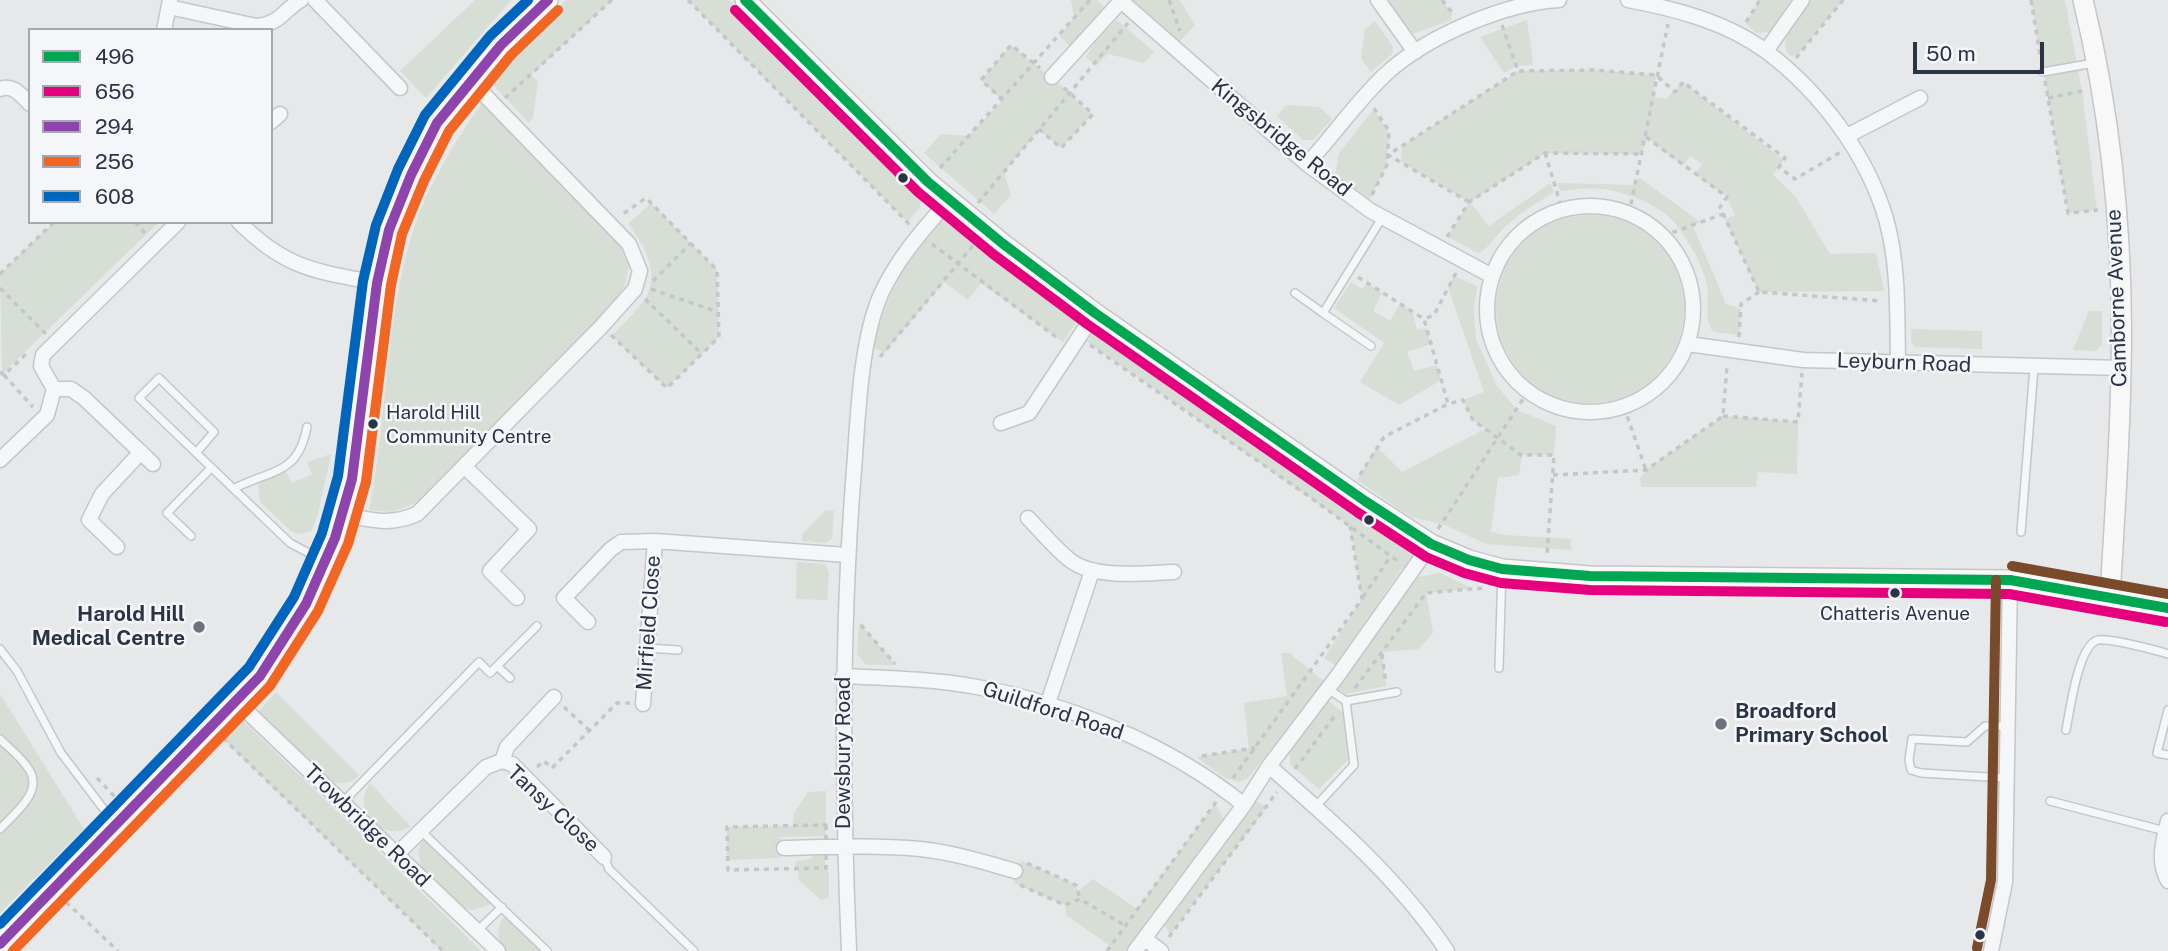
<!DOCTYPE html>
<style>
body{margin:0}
#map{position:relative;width:2168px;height:951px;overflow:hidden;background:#e6e8ea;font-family:"Public Sans",sans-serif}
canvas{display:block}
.legend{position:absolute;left:28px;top:28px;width:245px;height:196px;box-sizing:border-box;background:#f4f6f9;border:2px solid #a4a8b1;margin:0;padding:9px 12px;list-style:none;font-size:21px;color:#2b3445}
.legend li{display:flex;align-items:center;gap:14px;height:35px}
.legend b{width:35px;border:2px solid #a4a8b1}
.scale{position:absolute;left:1913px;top:42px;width:131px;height:32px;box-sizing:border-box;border:4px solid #2b3445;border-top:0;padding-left:9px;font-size:21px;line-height:24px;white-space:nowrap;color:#2b3445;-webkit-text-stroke:5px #f4f6f9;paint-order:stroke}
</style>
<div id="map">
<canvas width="2168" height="951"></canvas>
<ul class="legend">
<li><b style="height:9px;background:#00a651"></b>496</li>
<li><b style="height:9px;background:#e5007d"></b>656</li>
<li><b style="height:9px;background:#8e44ad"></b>294</li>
<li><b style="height:9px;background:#f26522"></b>256</li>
<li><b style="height:9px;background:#0065bd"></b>608</li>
</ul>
<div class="scale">50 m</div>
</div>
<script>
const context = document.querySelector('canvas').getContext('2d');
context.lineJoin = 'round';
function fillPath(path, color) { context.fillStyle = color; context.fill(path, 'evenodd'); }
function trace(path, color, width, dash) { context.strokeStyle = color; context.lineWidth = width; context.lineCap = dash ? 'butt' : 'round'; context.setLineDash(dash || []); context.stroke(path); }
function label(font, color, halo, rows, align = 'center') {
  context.font = font + ' "Public Sans",sans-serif'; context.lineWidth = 5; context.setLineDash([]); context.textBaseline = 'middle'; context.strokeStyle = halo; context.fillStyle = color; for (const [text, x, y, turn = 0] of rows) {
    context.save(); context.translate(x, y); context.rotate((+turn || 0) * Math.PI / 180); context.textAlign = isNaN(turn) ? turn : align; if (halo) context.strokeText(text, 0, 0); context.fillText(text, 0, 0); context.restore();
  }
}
const green = new Path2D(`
 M475,0H511L426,98L400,71Z
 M566,0H612L531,75L538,81L533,118L529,123L494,86L496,71L525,38Z
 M688,0H729L810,84L922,192L920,207L907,222Z
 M1071,0H1096L1104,7L1070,46L1059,36L1074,18Z
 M1130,0H1180L1195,25L1179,42Z
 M1386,0H1442L1452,13L1451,20L1413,34Z
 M1760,0H1792L1770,32L1756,33L1746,23Z
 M1811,0H1843L1798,55L1790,56C1775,39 1801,15 1811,0Z
 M2031,0H2065L2082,91L2097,210L2068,213Z
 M1117,20L1154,52L1144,63L1108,54L1096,66L1086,57L1096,41Z
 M1527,20L1533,65L1516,66L1504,73L1480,37Z
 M1375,21L1393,47L1392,54L1371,72L1361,59L1365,29Z
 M1011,45L1069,92L1092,115L1061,148L1039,130L1004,172L1011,195L994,214L924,153L941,134L968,136L1002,101L981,80Z
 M1594,70L1656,75L1653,97L1666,99L1683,82L1784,160L1773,175L1795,196L1830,254L1876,253L1884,291L1759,292L1725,219L1735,215L1727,197L1695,174L1702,164L1690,156L1683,166L1646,137L1642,154L1545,153L1470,202L1489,226L1550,183L1554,193C1535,203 1518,214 1502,230C1494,238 1489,248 1478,253L1448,237L1469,202L1401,162L1402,146L1518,71Z
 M482,103L617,241L629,265L625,286L600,318L421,501L393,512L369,510C386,426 385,339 406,256C419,200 449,150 482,103Z
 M1286,105L1319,107L1332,119L1313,140H1303L1277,116Z
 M1374,109L1389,133L1387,165L1370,199L1335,175L1339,153Z
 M1640,178L1700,222L1693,226L1726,304L1741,309L1739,335L1713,332C1703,317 1710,301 1707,285C1703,264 1681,224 1663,212C1647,201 1623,191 1603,189C1589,187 1574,190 1560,191L1557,183L1635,185Z
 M651,203L717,270L719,337L667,388L612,336C622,324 637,312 645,299C661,274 644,244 628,224Z
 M1496 309a94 94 0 1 1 188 0a94 94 0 1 1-188 0Z
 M947,220H952L1078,320L1063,342L981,283L968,300L944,282L884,353L874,347C887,289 904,267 941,221Z
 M54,222H159L2,374L0,274Z
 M1454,276L1477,286L1474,312L1476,339L1497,386L1517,410L1556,426L1554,455H1522L1519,475L1498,478L1491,532L1506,535L1571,539V550L1486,544L1445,525L1411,517L1357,480L1377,447L1402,472L1485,429L1473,420L1463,400L1484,392L1448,287Z
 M1351,282L1362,289L1367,283L1382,293L1373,311L1390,321L1400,304L1413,313L1417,330L1426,328L1431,344L1407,352L1414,371L1437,365L1441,380L1399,405L1360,382L1384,343L1334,308Z
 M2089,311H2102V344L2096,351L2073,350Z
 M1096,328L1409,544L1415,554L1411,572L1403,567L1335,665L1324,658L1362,599L1350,526L1087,342Z
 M1911,329L1982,331V349L1915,347L1911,341Z
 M1723,416L1798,422L1797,474L1758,472L1756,487H1641L1640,478L1646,470Z
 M331,454L318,514L311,532L296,534L291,531L260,502L258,486L265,479L285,470L292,483L312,474L307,462Z
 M826,510L834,511L832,538L826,543L802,541V534Z
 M797,562L825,564L829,572L827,600L796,599Z
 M1440,573L1472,588L1426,593L1433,633L1419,649L1382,652L1386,686L1345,694L1336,687L1418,577Z
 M859,623L896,665H866L857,654Z
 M1281,653H1289L1324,681L1248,778L1239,782L1225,778L1196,757L1249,749L1244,703L1287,696Z
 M276,692L359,775C351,784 343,784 331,782L259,711Z
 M0,694L84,829L0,913Z
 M1326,699L1345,714L1350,758L1319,789L1290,764V747Z
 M243,721L454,924L481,951H443L224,740Z
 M370,783L411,827C379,842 351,814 370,783Z
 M826,791V836L781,837L780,858L727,860V827L793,826L794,813L808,792Z
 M1255,801L1267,807L1170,935L1164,923Z
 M1215,804L1225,821L1126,951H1107L1110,946L1066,915L1065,905L1014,883L1015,871L1022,861L1076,885L1078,891L1093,879L1137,909Z
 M424,837L492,904L472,910L458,906L421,866L418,850Z
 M822,852L829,874V897L821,900L799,880L798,869H794L796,861L807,860Z
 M505,914L542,951H506C495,939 497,927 505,914Z`);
const path = new Path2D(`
 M688,0L910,225
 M1169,0L1180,31
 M1442,0L1454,15
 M2031,0L2041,60
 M1746,22L1760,0
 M1502,25L1518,71L1594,70L1656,75L1675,92L1683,82L1785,158L1779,167L1795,179L1841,152
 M1796,58L1843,0
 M2045,81L2068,213L2098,210
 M505,98L612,0
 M2048,98L2083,91
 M1003,100L981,80L1011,45L1040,68
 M1039,129L1061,148L1093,114L1062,86
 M1646,137L1727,197L1720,207L1759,292L1882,301
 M1545,153L1562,209
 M940,168L1090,0
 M1372,195L1387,165L1389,131L1373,107
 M1469,202L1388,155L1518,71
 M978,203L1128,23
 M1629,214L1668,24
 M135,222L145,233
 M1663,236L1723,214
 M1447,237L1469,202L1545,153L1642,154
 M932,244L1060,340
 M1456,273L1434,315L1424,319L1448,404L1463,400L1473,420L1521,455H1554L1547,555
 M0,274L54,222
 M1358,277L1424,319
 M653,281L691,243
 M0,288L46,334
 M651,289L718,312
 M645,299L702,354
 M611,335L667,388L719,337L717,270L646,198L620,216
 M1739,337L1741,304L1759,292
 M1090,345L1307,495L1399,562
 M880,357L976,242
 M0,372L4,375L27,353
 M4,375L33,407
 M1624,407L1646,470
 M1723,416L1798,422L1802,373
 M1360,475L1384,437L1448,404
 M1553,475L1646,470L1723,416L1727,365
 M1438,529L1527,393
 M1363,597L1390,557
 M861,625L895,664
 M1382,654L1386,684
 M1355,688L1426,593L1484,588
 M564,707L591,732
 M223,738L443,951
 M1202,756L1255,748
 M537,767L544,761L552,768L617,703H630
 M1295,769L1336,714
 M97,778L118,800
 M1233,778L1362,599L1350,526
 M826,825V868L728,870L727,827Z
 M1027,863L1076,885L1080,899
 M1020,885L1065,905L1080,899L1126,926
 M66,902L118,951
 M1169,937L1277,792
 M1107,951L1216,802`);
const lane = new Path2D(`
 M2043,72L2094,63
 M1295,293L1323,313
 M1371,346L1323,313L1382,218
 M196,453L214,432L159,378L139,398L290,543L322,560
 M235,488C274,469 298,474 307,427
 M2021,532L2034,367
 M191,536L167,513L211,468
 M648,648L678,650
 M0,649L17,671L61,753L115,824
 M497,666L510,678
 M1499,668L1502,570
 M1328,689L1346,701L1397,692
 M2168,710L2157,753L2168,755
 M2066,730C2070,711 2078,645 2098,640C2109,638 2156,650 2168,654
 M0,739C9,748 21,757 28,768C45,791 14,814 0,829
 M2005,778L1921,773L1911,770L1909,760L1912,739L1967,742L1985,726H2007
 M2050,801L2165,831
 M343,802L479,662L490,673L537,626
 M1316,806L1354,765L1346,701
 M421,831L547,951
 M604,857L609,869L694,951
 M478,930L502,907`);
const street = new Path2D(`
 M315,0L400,88
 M1120,0L1307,164L1371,211L1492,276
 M1378,0L1415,52
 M1628,0C1676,9 1727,22 1767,52C1820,92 1867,154 1886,219C1899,265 1897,314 1898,362
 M169,7L256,26C281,24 283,10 301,0
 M164,30L170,0
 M1766,51L1802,0
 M1052,77L1121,1
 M0,89C13,84 21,95 30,104
 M271,122L280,114
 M1847,136L1920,98
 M1307,164C1333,136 1360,97 1388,72C1428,36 1505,3 1559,0
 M1487 309a103 103 0 1 1 206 0a103 103 0 1 1-206 0Z
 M239,222C286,269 315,271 377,283
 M1688,344L1803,360L2121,368
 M54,389H71L84,398L153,464
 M1001,423L1029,413L1095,313
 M0,460L47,415L54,389L41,366L43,355L178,222
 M465,467L529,529L490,571L517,598
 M342,514C370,520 390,526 417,514L601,327L635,289L640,271L629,244L470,80
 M1028,518C1042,532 1055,549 1071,561C1096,579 1144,573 1174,572
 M117,547L89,520L102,494L141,452
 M588,622L564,598L611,549L621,542L655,541L847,555
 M843,676C888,678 933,679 977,687C1070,704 1170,745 1244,805
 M236,701L498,951
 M643,704L655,541
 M1047,706L1092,571
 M502,761L507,747L554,697
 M1269,766C1333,822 1399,879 1447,951
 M2168,821C2163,842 2157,861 2168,881
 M784,848C829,847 875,845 920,849C951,852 984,862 1015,871
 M397,854L486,767L502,761L512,764L604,857
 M1145,939L1161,951
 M849,951C842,790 841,631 854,470C858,417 860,342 881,294C898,257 924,229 949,200
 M1135,951L1244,805L1269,766L1336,678L1431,544
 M1991,951L2005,882L2010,580`);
const secondary = new Path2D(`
 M745,0L928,182L1002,243L1095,313L1365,501L1431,544L1469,560L1502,569L1590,576L2010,580L2168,608
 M2083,0C2112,120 2124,247 2121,370C2120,446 2114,523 2110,599
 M0,944L260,676L306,604L335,538L352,479L377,283L389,230L411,175L437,123L501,45L548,0`);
const bus1 = new Path2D(`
 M745,0L928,182L1002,243L1095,313L1365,501L1431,544L1469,560L1502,569L1590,576L2010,580L2168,608`);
const bus2 = new Path2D(`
 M735,10L918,192L993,254L1087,324L1357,512L1426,557L1464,573L1501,583L1590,590L2009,594L2166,622`);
const bus3 = new Path2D(`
 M0,944L260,676L306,604L335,538L352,479L377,283L389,230L411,175L437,123L501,45L548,0`);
const bus4 = new Path2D(`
 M13,951L270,686L318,611L348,544L366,482L391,285L402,234L424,181L449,131L511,55L558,10`);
const bus5 = new Path2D(`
 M0,924L249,667L294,597L322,533L338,476L363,281L376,225L398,169L425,115L490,36L528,0`);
const bus6 = new Path2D(`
 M2012,566L2168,594
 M1977,948L1991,880L1996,580`);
const markers = [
 [903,178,6,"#2b3445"],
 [373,424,6,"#2b3445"],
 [1369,520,6,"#2b3445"],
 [1895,593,6,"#2b3445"],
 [199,627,7,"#6c737f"],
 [1721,724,7,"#6c737f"],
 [1980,935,6,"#2b3445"]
];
const busNames = [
 ["Harold Hill",386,413],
 ["Community Centre",386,437],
 ["Chatteris Avenue",1895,614,"center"]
];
const streetNames = [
 ["Kingsbridge Road",1281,138,39],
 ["Camborne Avenue",2117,298,-92],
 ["Leyburn Road",1904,363,2],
 ["Mirfield Close",649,623,-86],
 ["Guildford Road",1053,711,18],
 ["Dewsbury Road",844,753,-90],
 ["Tansy Close",553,809,43],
 ["Trowbridge Road",367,826,44]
];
const poiNames = [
 ["Harold Hill",185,615],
 ["Medical Centre",185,639],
 ["Broadford",1735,712,"left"],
 ["Primary School",1735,736,"left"]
];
fillPath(green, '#d6ded6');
trace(lane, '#c4c6c8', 10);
trace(street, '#c4c6c8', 17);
trace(secondary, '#c4c6c8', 22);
trace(path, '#c5c6ca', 3.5, [5, 5]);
trace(lane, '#f5f6f7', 7);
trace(street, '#f5f6f7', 14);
trace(secondary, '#f8f8f8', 19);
trace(bus1, '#00a651', 10);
trace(bus2, '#e5007d', 10);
trace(bus3, '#8e44ad', 10);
trace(bus4, '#f26522', 10);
trace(bus5, '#0065bd', 10);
trace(bus6, '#7a4b2a', 10);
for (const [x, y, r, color] of markers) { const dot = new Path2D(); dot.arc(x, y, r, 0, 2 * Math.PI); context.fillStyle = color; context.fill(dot); trace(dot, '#f4f6f9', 2.5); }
label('19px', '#2b3445', '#f4f6f9', busNames, 'left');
label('21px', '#2b3445', '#f4f6f9', streetNames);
label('bold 21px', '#2b3445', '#f4f6f9', poiNames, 'right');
</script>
